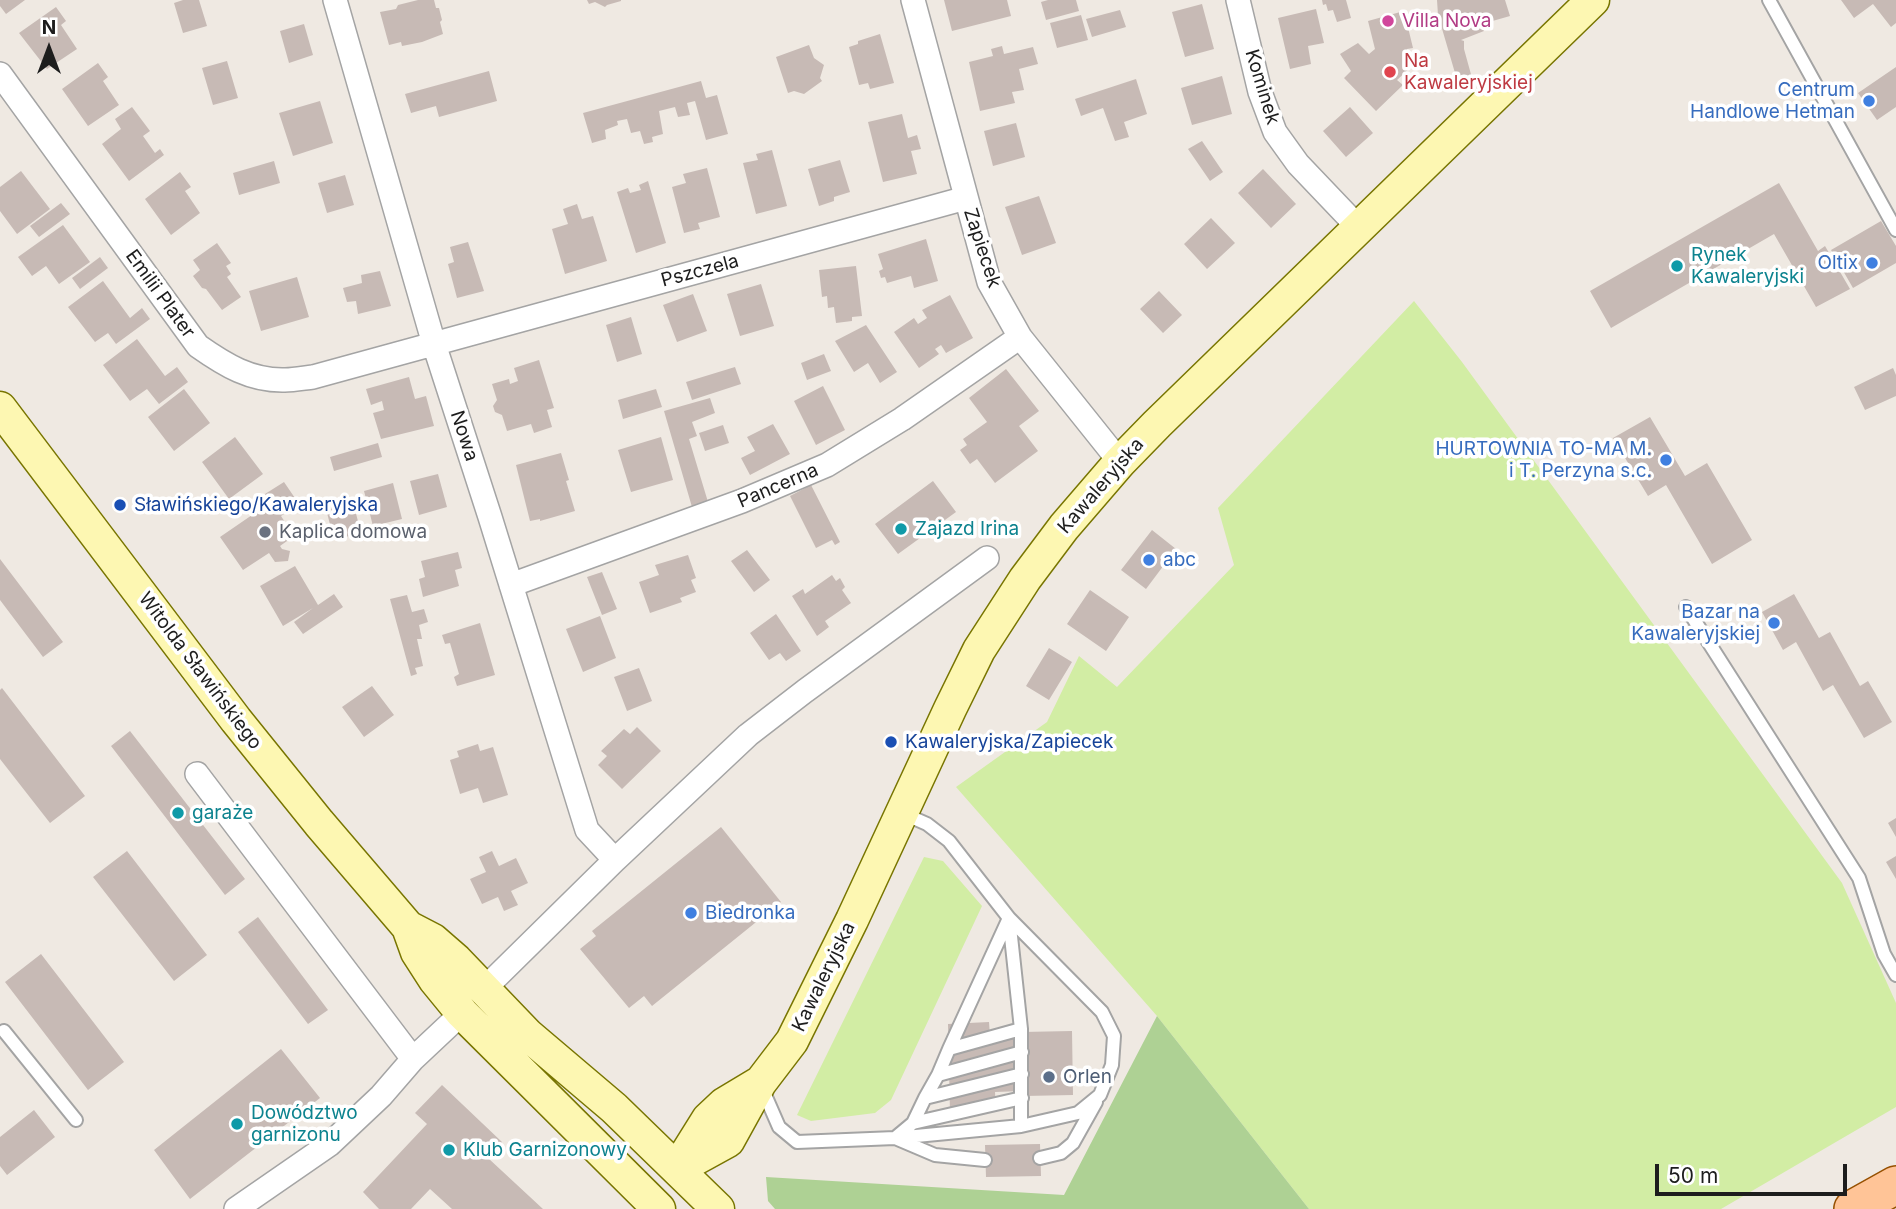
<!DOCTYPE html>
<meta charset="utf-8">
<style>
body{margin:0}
#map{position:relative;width:1896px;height:1209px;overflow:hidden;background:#efe9e2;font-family:Inter,sans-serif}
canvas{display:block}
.north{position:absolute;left:14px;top:14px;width:70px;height:70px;-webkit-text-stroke:5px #fff;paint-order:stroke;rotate:0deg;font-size:19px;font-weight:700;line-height:28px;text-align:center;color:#1d1d1d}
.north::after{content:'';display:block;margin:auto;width:24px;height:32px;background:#1d1d1d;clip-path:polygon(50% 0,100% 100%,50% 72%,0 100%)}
.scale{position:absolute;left:1655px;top:1164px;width:192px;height:32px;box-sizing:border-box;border:4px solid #1d1d1d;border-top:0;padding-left:9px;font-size:21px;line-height:24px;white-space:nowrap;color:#1d1d1d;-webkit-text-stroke:5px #fff;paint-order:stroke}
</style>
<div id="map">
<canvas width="1896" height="1209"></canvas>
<div class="north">N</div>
<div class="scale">50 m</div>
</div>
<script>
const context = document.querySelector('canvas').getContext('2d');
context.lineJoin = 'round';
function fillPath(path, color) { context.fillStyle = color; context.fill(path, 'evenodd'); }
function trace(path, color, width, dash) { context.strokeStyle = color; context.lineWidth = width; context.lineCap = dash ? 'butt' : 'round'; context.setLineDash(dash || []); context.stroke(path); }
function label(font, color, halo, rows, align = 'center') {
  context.font = font + ' Inter,sans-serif'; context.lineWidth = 7; context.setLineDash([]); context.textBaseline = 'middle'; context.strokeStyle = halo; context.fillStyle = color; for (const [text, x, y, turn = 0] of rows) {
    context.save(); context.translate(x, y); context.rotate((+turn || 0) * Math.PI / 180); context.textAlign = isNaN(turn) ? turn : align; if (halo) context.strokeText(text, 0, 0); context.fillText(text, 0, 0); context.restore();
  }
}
const grass = new Path2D(`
 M1414,301L1462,362L1842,883L1896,1003V1107L1721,1209H1309L1157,1016L956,787L1047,722L1079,656L1117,687L1234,565L1218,508Z
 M924,857L943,861L982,906L891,1100L875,1113L811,1121L797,1115Z`);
const forest = new Path2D(`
 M1157,1016L1309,1209H775L768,1201L766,1177L1064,1195Z`);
const building = new Path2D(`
 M0,0H25L6,14L0,6Z
 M183,0H199L207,26L183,33L174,3Z
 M418,0H434L436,8H439L442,20L440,22L443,34L422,42L402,46L401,42L389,45L380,12L396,9L398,5Z
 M587,0H621V1L607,5L605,7L595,2L589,4Z
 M944,0H1007L1011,16L952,31Z
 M1048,0H1076L1079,11L1046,20L1041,2Z
 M1322,0H1346L1351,18L1337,22L1333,10L1328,11L1326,4L1323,5Z
 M1437,0H1505L1510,16L1482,24L1484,31L1461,40L1464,41V49L1472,78L1460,90L1438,15Z
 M1841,0H1896V23L1891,27L1873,4L1854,18Z
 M1202,4L1214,49L1185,57L1172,12Z
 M56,7L66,21L61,25L77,49L47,69L19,33Z
 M1316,9L1324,43L1308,46L1311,64L1290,69L1278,18Z
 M1120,10L1126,27L1092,37L1086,19Z
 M1404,11L1413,48L1407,49L1411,67L1397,80L1403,85L1376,111L1344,78L1351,71L1340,54L1358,43L1369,54L1375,49L1368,21Z
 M1081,15L1088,40L1057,48L1050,23Z
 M304,24L313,55L289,63L280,31Z
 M880,34L894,83L870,89L868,83L859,85L849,47L858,44V41Z
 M809,45L814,58L824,65L820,78L822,81L804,94L794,91L788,93L776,57Z
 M1002,46L1004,54L1033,47L1038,64L1019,69L1024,90L1012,92L1015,103L980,111L969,62L993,56L991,49Z
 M227,61L238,98L213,105L202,68Z
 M98,63L108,77L103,81L119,105L88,126L62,89Z
 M1896,67V107L1877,120L1858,93Z
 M489,71L497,101L439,117L436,106L411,113L405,94Z
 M1222,76L1232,114L1192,125L1181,88Z
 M1136,79L1147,114L1124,122L1129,137L1115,141L1103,108L1081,116L1075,99Z
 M701,81L706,98L717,95L728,134L706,140L695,101L687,103L690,115L678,117L675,107L659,111L663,134L652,137L653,142L644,144L640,131L631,133L627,119L617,121L618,125L605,130L606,139L592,143L583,113Z
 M320,101L333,143L293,156L279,113Z
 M132,107L150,131L143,136L155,153L160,149L164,155L129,181L102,144L121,129L115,119Z
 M1350,107L1373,133L1346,157L1323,131Z
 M902,114L908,138L917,135L921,149L911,151L917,174L883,182L868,122Z
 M1016,123L1025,157L993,166L984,131Z
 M1202,141L1223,172L1210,181L1188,149Z
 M772,150L787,206L756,214L743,163L758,160L756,154Z
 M840,160L850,192L834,197V201L819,206L808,169Z
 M274,161L280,183L239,195L233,173Z
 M707,168L720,217L698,223L700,229L684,233L672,187L686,183L683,174Z
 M1263,169L1296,204L1271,228L1238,193Z
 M21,171L50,209L17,234L0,211V187Z
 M180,172L191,187L185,191L200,213L171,235L145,199Z
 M345,175L354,205L327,213L318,183Z
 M648,181L666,243L636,253L617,192L628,188L630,193L641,190L639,185Z
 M1779,183L1818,251L1825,246L1850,289L1816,307L1774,234L1611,328L1590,291Z
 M1039,196L1056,243L1022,255L1005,207Z
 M61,203L70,214L39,237L30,226Z
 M577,204L582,219L593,216L607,261L565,274L552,229L568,224L563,209Z
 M1211,218L1235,243L1207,269L1184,244Z
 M1881,221L1896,246V263L1853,288L1831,250Z
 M63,225L90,262L59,284L46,266L32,276L18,257Z
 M926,239L938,281L914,288L911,276L887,283L885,277L881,278L879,271L883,269L878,254Z
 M468,242L484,291L457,298L448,264L454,262L450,247Z
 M217,243L231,263L226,266L231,274L227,277L241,297L222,310L206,289L202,288L193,276L200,270L193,260Z
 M100,257L108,268L80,289L72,278Z
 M856,266L862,316L852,317V321L836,323L834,307L828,308L827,296L822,297L819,270Z
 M380,271L391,306L358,314L356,301L347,302L343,288L362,283L361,275Z
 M297,277L309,317L261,331L249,291Z
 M103,281L130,318L142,308L150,319L116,344L108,333L95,342L68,307Z
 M761,284L774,326L740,336L727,294Z
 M1159,291L1182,315L1163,333L1140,309Z
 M693,294L707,331L677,342L663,305Z
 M950,295L973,338L946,353L941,345L935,349L939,354L919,368L894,332L914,318L918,324L927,318L922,310Z
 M631,317L642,354L617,362L606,325Z
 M866,325L897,372L880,383L868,363L854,372L835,341Z
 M137,339L165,376L177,367L188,382L159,404L147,389L130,401L103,365Z
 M824,354L831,371L807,380L801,363Z
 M539,360L554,408L547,410L552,427L534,433L531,424L507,431L502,415L495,412L493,406L497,400L492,384L509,379L510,384L518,381L514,368Z
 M735,367L741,384L692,400L686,382Z
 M1893,368L1896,375V396L1865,410L1854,387Z
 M1006,369L1039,411L1019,426L1038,451L995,483L977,459L970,464L960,450L967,445L963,439L987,422L969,398Z
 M409,377L415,399L426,396L434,426L381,439L373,413L384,410L382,401L371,405L366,389Z
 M823,386L845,430L816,445L794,401Z
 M184,389L210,423L174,451L148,417Z
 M656,389L662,407L623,419L618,400Z
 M710,398L715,413L692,422L697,436L689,439L708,502L692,507L664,411Z
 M1650,417L1685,476L1707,463L1752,540L1712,564L1666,485L1648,496L1613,438Z
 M773,424L790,454L750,475L741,458L755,451L747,437Z
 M723,425L729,443L705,451L699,433Z
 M235,437L263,474L229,499L202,462Z
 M661,437L673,480L631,492L618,450Z
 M378,443L382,457L334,471L330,457Z
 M561,453L569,480L566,481L575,511L540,521V519L530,521L516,465Z
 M438,474L447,507L419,515L410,481Z
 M933,481L956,512L898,554L875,524Z
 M284,482L299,504L281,516L294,536L280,546L282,549L290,551L288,561L275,562L269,553L243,570L220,537L271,502L265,494Z
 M393,483L402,519L373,526L364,491Z
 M811,485L840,542L835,545L832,540L816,548L790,496Z
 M352,498L361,533L334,540L325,505Z
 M1152,530L1176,549L1146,589L1121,570Z
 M747,550L770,580L754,592L731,561Z
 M458,552L462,568L455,570L459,586L423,597L419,579L425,577L421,561Z
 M688,555L696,578L691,580L696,592L680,598L682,602L650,613L639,582L659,575L655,565Z
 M0,559L63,642L43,657L0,600Z
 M295,566L318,605L334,594L343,607L303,634L294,622L313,608L283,626L260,586Z
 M602,572L617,609L602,615L587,577Z
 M832,575L836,581L840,578L845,587L842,590L851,603L825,621L829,627L817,636L792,596L803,589L805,594Z
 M1090,590L1129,617L1106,651L1067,624Z
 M1794,594L1819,638L1830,632L1860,686L1868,681L1892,722L1864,738L1833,685L1823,691L1796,642L1783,650L1762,612Z
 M407,595L412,612L424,609L428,622L419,625L422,639H417L423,666L415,668L417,674L411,676L390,599Z
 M776,614L801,651L786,661L780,653L769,660L750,633Z
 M600,616L616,658L583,672L566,629Z
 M480,623L495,675L457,686L454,677L459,674L450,643L445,644L442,635Z
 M1049,648L1072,662L1049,700L1026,686Z
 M639,668L652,701L627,711L614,677Z
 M372,686L394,715L364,737L342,707Z
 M2,688L85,796L50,823L0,759V690Z
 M637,727L661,751L622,789L598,765L607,756L601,751L624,729L630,734Z
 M130,731L245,879L225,895L111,746Z
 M478,744L480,751L493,747L508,795L483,803L478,788L460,794L450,760L459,757L457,751Z
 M1896,818V837L1888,823Z
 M721,827L781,902L652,1006L644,996L629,1008L580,949L596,936L592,931Z
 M127,851L207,955L174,981L93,877Z
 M492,851L499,866L516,858L528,883L511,891L518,905L504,911L498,897L482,904L470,879L486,872L479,857Z
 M1896,856V879L1886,862Z
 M258,917L328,1010L308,1024L238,932Z
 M41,954L124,1062L88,1090L5,982Z
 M989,1022L990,1036L1022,1032L1072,1031L1073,1095L1024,1096L1023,1091L995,1092L996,1111L950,1112L948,1024Z
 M281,1049L320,1098L190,1199L154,1150Z
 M442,1085L502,1142L488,1158L543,1209H452L430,1189L411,1209H379L363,1192L427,1124L415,1113Z
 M34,1110L55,1137L7,1175L0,1166V1137Z
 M1040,1144L1041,1176L986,1177L985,1145Z`);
const lane = new Path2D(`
 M1769,0L1896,230
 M1686,607L1859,878L1884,954L1896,975
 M902,813L927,824L949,841L1009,918L949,1049
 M1009,918L1021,1029V1126
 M4,1031L76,1120
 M938,1075L949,1049L1021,1029
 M762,1088L779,1127L797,1142L895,1138L1021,1126L1078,1113L1100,1095L1112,1065L1114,1036L1102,1012L1009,918
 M925,1098L938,1075L1022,1052
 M913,1123L925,1098L1022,1074
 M1040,1158L1061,1153L1073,1143L1096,1102
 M985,1160L935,1155L895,1138L913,1123L1022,1098`);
const street = new Path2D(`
 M335,0L434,344L490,517L587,830L615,860
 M913,0L989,282L1020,337L1120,462
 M1238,0L1260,92L1275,132L1298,164L1359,228
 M0,74L198,346C225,365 251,381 285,380C294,380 304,378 313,377L966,198
 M511,585L742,501L827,465L902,419L1020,337
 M197,774L413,1059
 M483,990L615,860L748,735L805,691L987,558
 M236,1209L330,1144L381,1096L413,1059L462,1013`);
const secondary = new Path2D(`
 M0,408L236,720L319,823L408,927L417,952L435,980L462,1013L659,1209
 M408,927L433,940L456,960L528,1035L614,1108L718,1209
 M678,1167L708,1119L724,1104L759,1083
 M677,1169L728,1141L760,1083L792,1041L852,920L950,709L979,650L1025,579L1064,527L1120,462L1157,424L1593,0`);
const primary = new Path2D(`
 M1853,1209L1896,1185`);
const markers = [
 [1388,21,7,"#d1479c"],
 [1390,72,7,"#e0444e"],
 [1869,101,7,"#3f7fe0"],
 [1872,263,7,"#3f7fe0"],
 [1677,266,7,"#0f9aa8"],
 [1666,460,7,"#3f7fe0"],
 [120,505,7,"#1a4fb4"],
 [901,529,7,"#0f9aa8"],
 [265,532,7,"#6b7280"],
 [1149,560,7,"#3f7fe0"],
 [1774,623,7,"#3f7fe0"],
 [891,742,7,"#1a4fb4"],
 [178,813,7,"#0f9aa8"],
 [691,913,7,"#3f7fe0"],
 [1049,1077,7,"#5c6f8a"],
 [237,1124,7,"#0f9aa8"],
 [449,1150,7,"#0f9aa8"]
];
const hotelNames = [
 ["Villa Nova",1402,21]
];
const healthNames = [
 ["Na",1404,61],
 ["Kawaleryjskiej",1404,83]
];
const streetNames = [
 ["Kominek",1262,87,73],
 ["Zapiecek",982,248,72],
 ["Pszczela",700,271,-15],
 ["Emilii Plater",160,294,54],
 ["Nowa",464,436,72],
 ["Pancerna",778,486,-23],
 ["Kawaleryjska",1101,486,-49],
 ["Witolda Sławińskiego",200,671,53],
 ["Kawaleryjska",824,977,-64]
];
const shopNames = [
 ["Centrum",1855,90],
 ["Handlowe Hetman",1855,112],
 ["Oltix",1858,263],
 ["HURTOWNIA TO-MA M.",1652,449],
 ["i T. Perzyna s.c.",1652,471],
 ["abc",1163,560,"left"],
 ["Bazar na",1760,612],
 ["Kawaleryjskiej",1760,634],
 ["Biedronka",705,913,"left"]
];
const cultureNames = [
 ["Rynek",1691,255],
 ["Kawaleryjski",1691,277],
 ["Zajazd Irina",915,529],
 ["garaże",192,813],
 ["Dowództwo",251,1113],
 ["garnizonu",251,1135],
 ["Klub Garnizonowy",463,1150]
];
const transitNames = [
 ["Sławińskiego/Kawaleryjska",134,505],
 ["Kawaleryjska/Zapiecek",905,742]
];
const worshipNames = [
 ["Kaplica domowa",279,532]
];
const serviceNames = [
 ["Orlen",1063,1077]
];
fillPath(grass, '#d2eda4');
fillPath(forest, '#aed194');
fillPath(building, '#c7bab5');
trace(lane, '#a4a4a4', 16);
trace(street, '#a4a4a4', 26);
trace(secondary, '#787500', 35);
trace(primary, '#965000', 40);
trace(lane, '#fff', 12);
trace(street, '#fff', 23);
trace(secondary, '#fdf7b2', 32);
trace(primary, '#ffc497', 37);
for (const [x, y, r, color] of markers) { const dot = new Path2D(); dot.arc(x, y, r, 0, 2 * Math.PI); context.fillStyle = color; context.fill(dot); trace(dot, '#fff', 2.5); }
label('19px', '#b23c85', '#fff', hotelNames, 'left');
label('19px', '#be3a42', '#fff', healthNames, 'left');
label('19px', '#1d1d1d', '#fff', streetNames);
label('19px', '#366cbe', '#fff', shopNames, 'right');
label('19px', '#0d838f', '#fff', cultureNames, 'left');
label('19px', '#164399', '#fff', transitNames, 'left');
label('19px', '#5b616d', '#fff', worshipNames, 'left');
label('19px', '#4e5e75', '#fff', serviceNames, 'left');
</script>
